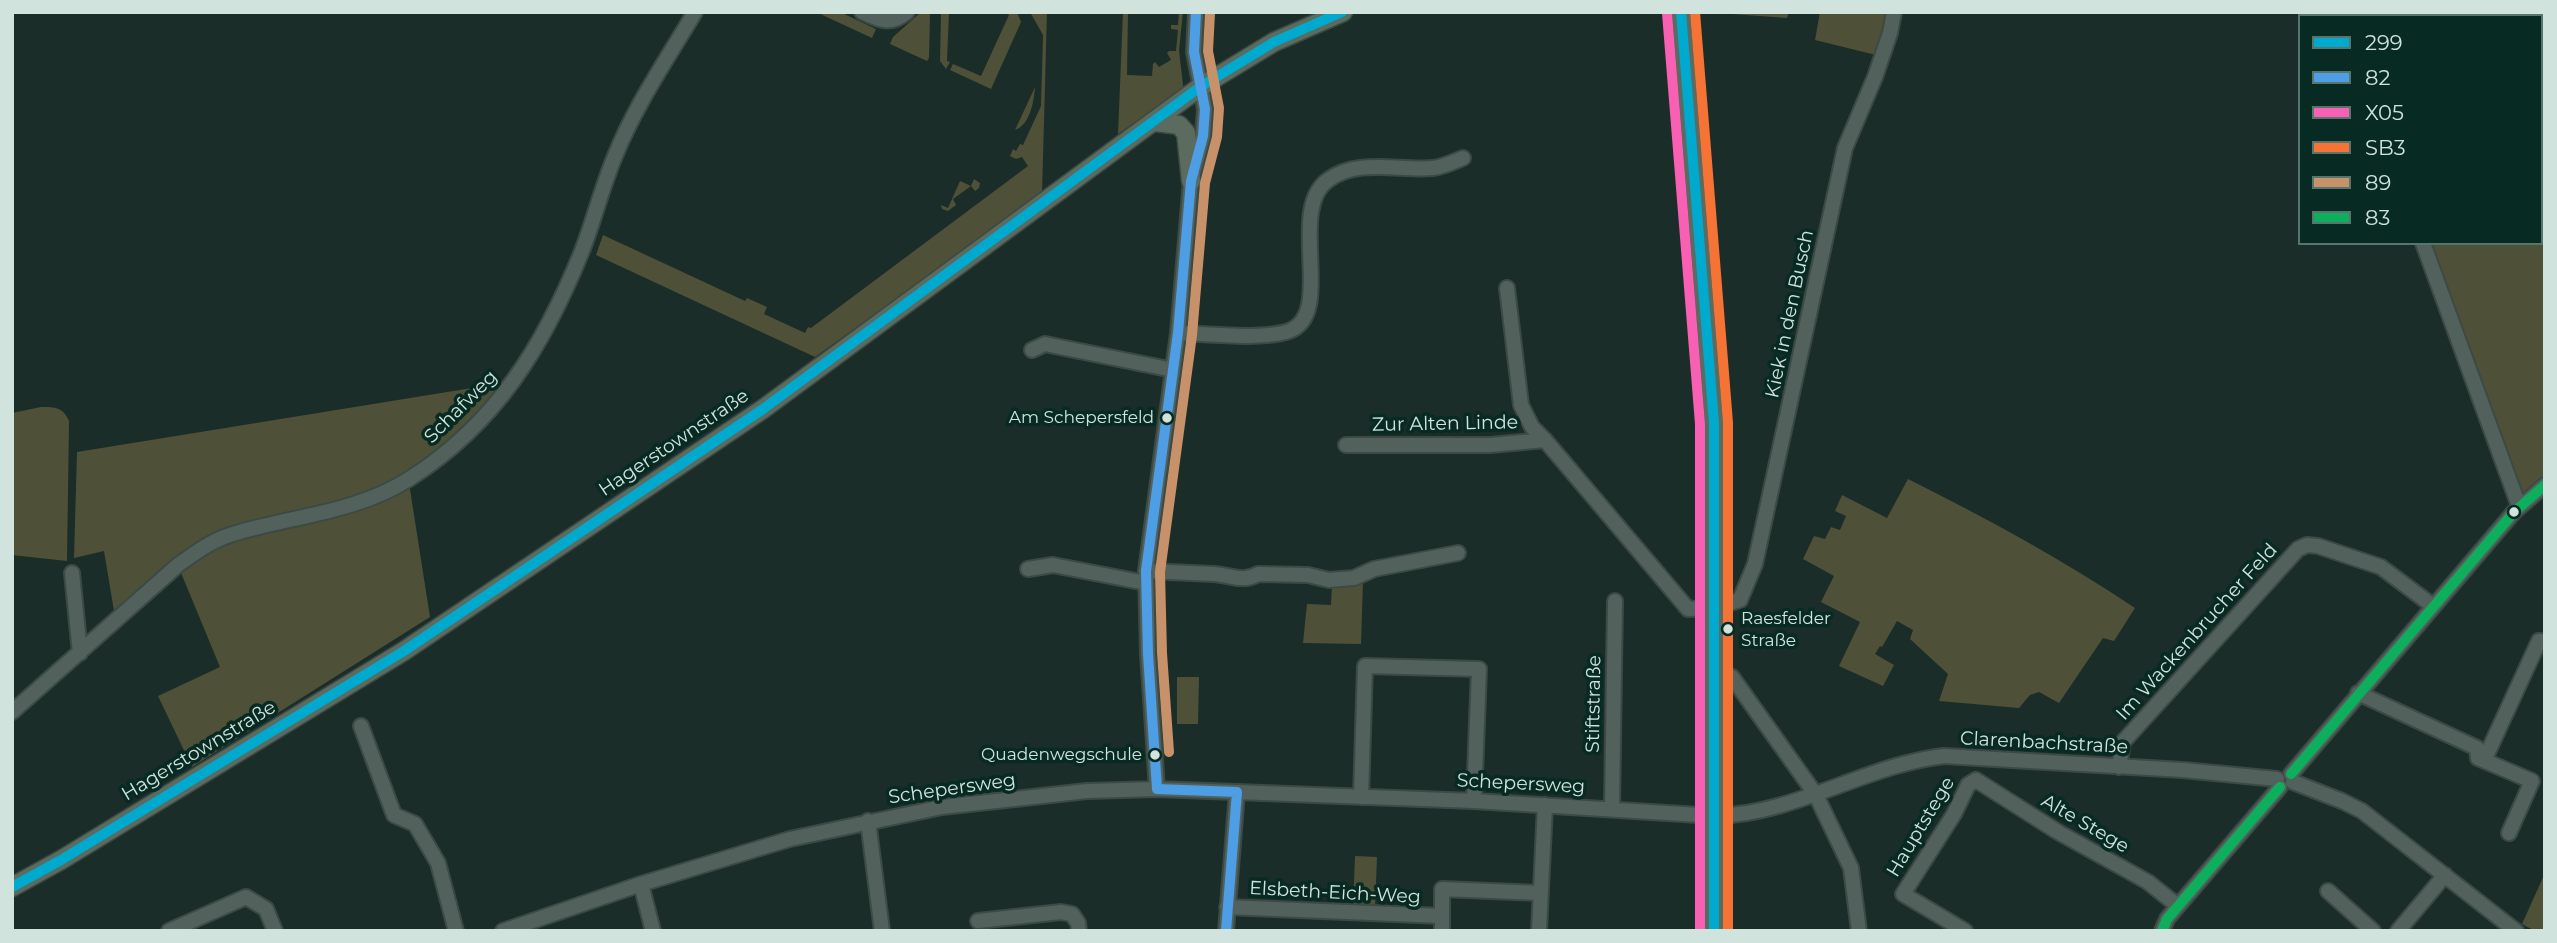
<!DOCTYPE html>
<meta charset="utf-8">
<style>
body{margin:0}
#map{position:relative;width:2557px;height:943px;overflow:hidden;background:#1b2d28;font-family:Montserrat,sans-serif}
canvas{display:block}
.frame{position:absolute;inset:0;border:14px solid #d0e3dc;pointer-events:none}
.legend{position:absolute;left:2298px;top:14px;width:245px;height:231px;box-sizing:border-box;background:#072b22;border:2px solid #57756c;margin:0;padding:9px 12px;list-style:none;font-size:21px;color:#d0e3dc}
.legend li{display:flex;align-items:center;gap:14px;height:35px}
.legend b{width:35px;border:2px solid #57756c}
</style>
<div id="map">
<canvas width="2557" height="943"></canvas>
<div class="frame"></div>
<ul class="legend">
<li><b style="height:9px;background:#00a9ce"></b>299</li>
<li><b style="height:9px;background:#4d9ee5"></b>82</li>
<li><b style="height:9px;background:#f860b3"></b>X05</li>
<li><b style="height:9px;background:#f57335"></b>SB3</li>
<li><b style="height:9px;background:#c7916a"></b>89</li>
<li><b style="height:9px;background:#0daf5c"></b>83</li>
</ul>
</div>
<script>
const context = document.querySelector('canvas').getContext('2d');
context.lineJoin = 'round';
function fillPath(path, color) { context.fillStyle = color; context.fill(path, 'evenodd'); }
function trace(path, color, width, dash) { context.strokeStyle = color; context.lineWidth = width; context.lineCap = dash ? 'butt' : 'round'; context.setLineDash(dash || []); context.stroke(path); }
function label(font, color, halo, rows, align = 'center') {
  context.font = font + ' Montserrat,sans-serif'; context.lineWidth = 7; context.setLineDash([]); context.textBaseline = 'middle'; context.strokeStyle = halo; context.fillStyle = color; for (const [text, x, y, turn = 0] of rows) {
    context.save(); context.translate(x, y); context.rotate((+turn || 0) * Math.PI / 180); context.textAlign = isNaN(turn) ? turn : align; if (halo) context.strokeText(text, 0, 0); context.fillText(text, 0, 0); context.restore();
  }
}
const green = new Path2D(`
 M816,12H840L876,29L872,38Z
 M921,12H929L930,15L929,58L927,61L890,44L893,37Z
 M941,12H949L947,61L950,62L946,69L940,61Z
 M1003,12H1017L1021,22L991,89L950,70L953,64L981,76L1009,15Z
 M1030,12H1047L1042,194L815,357L596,255L603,235L745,301L747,298L767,307L764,314L805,333L808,327L811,328L1028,166L1022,157L1016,159L1010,156L1013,149L1016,151L1020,144L1023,145L1041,106L1043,35Z
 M1123,12H1128L1127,75L1152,76L1153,64L1155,62L1159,67L1171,60L1167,53L1169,51H1176L1178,30L1171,29V25H1178L1179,12H1183L1179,50L1183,85V89L1118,134Z
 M1704,12H1789L1787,18Z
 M1820,12H1891L1880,56L1815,40Z
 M2350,12H2545V480L2520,496L2429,243H2541V16H2351Z
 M1035,87C1034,101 1030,125 1015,130Z
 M974,179L980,183L979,188L975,191L971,186L953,199L956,205L948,211L942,209L941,205L948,208L960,181L971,186Z
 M509,382L496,399L406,477L364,498L230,531L115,617L104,551L74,558L77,452Z
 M41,407C55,407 63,407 69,421L67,561L12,555V413Z
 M1908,479C1986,518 2062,559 2135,608L2114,641L2103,638L2059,703L2039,692L2030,695L2019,708L1939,701L1948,674L1910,639L1913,630L1897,621L1882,647L1880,646L1875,654L1894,665L1883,686L1839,666L1860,622L1821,602L1834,576L1803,559L1814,536L1825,539L1831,527L1840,530L1846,516L1835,511L1842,495L1887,518Z
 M409,483L430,617L192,767L158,696L220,667L179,568L203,551Z
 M1363,580L1361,644L1303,643L1307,604L1331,605L1332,585Z
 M1177,677H1199L1198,724H1177Z
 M1355,856L1377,857L1375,910L1353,909Z
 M2545,873V931H2535L2522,924Z`);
const minor = new Path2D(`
 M862,12C879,20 891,26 907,12
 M2342,12L2343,16
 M2423,243L2519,506
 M1507,288L1521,405L1532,427L1545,440L1688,609L1714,608L1740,600L1755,564L1845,148L1875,77L1890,33L1894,12
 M1178,333C1207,334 1263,340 1289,331C1336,314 1286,210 1328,180C1357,158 1400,171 1433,168C1443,167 1453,162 1463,158
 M1032,350L1045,344L1173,370
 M1346,445H1490L1545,440
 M1028,569L1053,565L1146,583
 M1146,571C1169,572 1192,573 1214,574C1230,575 1243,583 1258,574L1308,575L1329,580L1354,578L1374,569L1458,553
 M72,573L80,653
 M1732,677L1816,795L1851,868L1859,931
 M2358,693L2477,748L2478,758L2532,781L2509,833
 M12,712L178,565C195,553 212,540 233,534C291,516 356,513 409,479C497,423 544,345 582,251C594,220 602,187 615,156C635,106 667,59 695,12
 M361,726L394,815L415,824L438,863L456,931
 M2488,752L2539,641L2545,642
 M2119,767L2123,742L2298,549L2307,545L2318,546L2381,567L2433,606
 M2291,774L2514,512L2545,485
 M2293,782L2342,801L2362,811L2516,931
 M1157,789L1148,654L1146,571L1178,333L1191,181L1203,136L1205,109L1194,52L1196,12
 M1361,797L1365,666L1479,669L1474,801
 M1612,808L1615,601
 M868,821L882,931
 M641,884L653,931
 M2328,891L2373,931
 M1227,907L1442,916V889L1541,893
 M978,921L1061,912L1072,914L1078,923L1079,931
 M169,931L246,897L266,909L275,931
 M503,931L641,884L790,839L942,807L1087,791L1157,789L1474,801L1715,816C1797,814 1865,765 1944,756L2183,770L2277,779
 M1226,931L1237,792
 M1442,931V916
 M1539,931L1545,805
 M1965,931L1903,894L1954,814L1968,785L1976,780L2058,832L2148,882L2178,906
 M2162,931L2167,919L2280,787
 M2398,931L2445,875`);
const major = new Path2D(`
 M1681,12L1714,423V931
 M1156,122L1179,125L1186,133L1191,181
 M12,887L61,860L404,651L763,409L1200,87L1274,42L1343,12`);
const bus1 = new Path2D(`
 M1681,12L1714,423V931
 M12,887L61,860L404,651L763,409L1200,87L1274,42L1342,12`);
const bus2 = new Path2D(`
 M1157,789L1148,654L1146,571L1178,333L1191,181L1203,136L1205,109L1194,52L1196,12
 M1157,789L1237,792
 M1226,931L1237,792`);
const bus3 = new Path2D(`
 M1667,13L1700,424V931`);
const bus4 = new Path2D(`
 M1695,12L1728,423V931`);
const bus5 = new Path2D(`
 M1169,752L1162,653L1160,572L1192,335L1205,183L1217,137L1219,108L1208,51L1210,13`);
const bus6 = new Path2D(`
 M2291,774L2514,512L2545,485
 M2162,931L2167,919L2280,787`);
const markers = [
 [1167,418,6,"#d0e3dc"],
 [2514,512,6,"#d0e3dc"],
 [1728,629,6,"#d0e3dc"],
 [1155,755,6,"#d0e3dc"]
];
const busNames = [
 ["Am Schepersfeld",1154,418],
 ["Raesfelder",1741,619,"left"],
 ["Straße",1741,641,"left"],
 ["Quadenwegschule",1142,755]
];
const streetNames = [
 ["Kiek in den Busch",1790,314,-78],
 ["Schafweg",461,407,-45],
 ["Zur Alten Linde",1445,424,-1],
 ["Hagerstownstraße",674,443,-34],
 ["Im Wackenbrucher Feld",2197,632,-48],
 ["Stiftstraße",1594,704,-89],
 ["Clarenbachstraße",2044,743,3],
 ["Hagerstownstraße",199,751,-31],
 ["Schepersweg",1521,784,3],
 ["Schepersweg",952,789,-8],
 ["Alte Stege",2085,824,30],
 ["Hauptstege",1921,827,-59],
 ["Elsbeth-Eich-Weg",1335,893,3]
];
fillPath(green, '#4f5038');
trace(minor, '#3b4a45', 18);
trace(major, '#3b4a45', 21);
trace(minor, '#53615c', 14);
trace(major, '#5b6b5f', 18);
trace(bus1, '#00a9ce', 10);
trace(bus2, '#4d9ee5', 10);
trace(bus3, '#f860b3', 10);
trace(bus4, '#f57335', 10);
trace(bus5, '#c7916a', 10);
trace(bus6, '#0daf5c', 10);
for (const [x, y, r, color] of markers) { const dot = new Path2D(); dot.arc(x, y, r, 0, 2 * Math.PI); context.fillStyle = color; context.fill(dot); trace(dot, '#072b22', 2.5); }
label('17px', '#d0e3dc', '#072b22', busNames, 'right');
label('19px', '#d0e3dc', '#072b22', streetNames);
</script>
